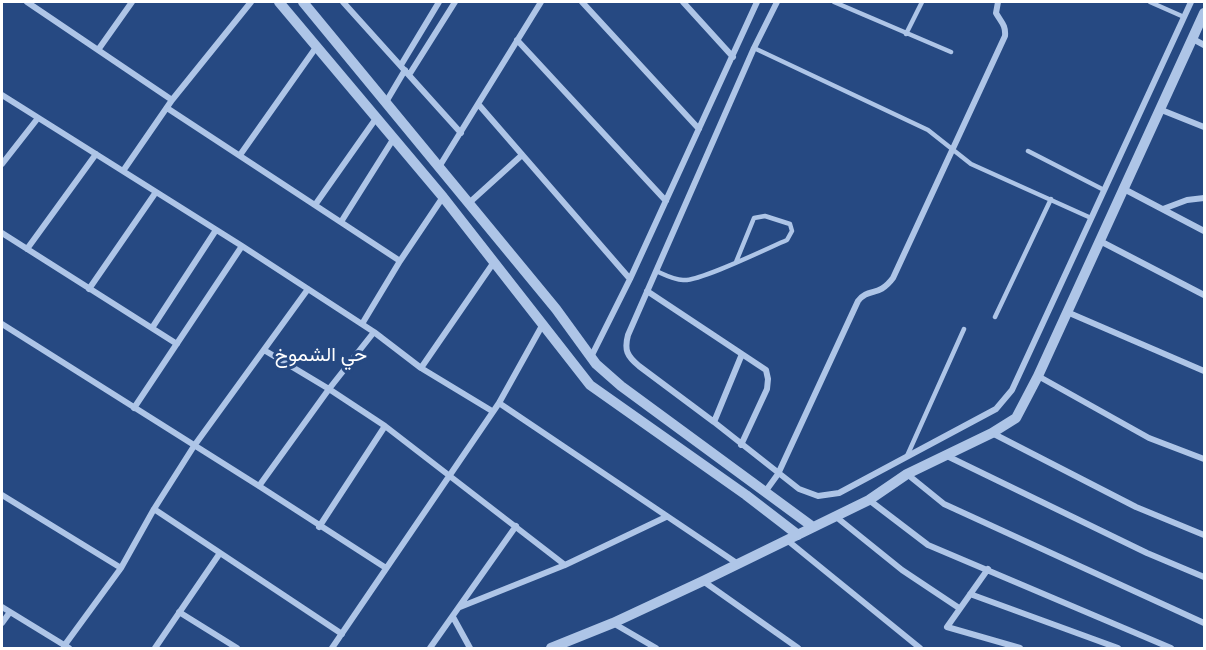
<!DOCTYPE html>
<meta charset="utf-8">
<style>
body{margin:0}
#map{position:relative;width:1206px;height:650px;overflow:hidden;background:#264982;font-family:Figtree,sans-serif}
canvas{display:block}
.frame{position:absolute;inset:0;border:3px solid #fff;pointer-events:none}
</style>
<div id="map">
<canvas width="1206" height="650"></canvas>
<div class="frame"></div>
</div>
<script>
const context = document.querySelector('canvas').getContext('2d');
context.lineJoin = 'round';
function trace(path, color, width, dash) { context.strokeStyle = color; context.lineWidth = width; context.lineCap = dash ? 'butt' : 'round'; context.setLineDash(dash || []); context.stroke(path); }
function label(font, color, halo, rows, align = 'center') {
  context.font = font + ' Figtree,Vazirmatn,sans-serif'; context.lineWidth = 6; context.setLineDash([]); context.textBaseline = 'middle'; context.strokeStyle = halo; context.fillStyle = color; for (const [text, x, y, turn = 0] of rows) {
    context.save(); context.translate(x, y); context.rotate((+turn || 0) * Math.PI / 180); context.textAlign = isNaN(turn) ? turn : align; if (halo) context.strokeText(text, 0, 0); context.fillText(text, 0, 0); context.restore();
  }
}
const service = new Path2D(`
 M834,2L951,52
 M1150,2L1184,17
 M906,34L922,2
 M754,48L928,130L971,164L1091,218
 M1028,151L1104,190
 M656,271C665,275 674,280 683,280C699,282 768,248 787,240L792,231L790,224L765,216L754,218L736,262
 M995,317L1051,199
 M907,456L964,329`);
const minor = new Path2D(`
 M27,2L172,100
 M343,2L461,133
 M582,2L699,129
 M683,2L733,57
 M777,2L754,48L628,335C624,350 627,356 639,366L714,422L799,489L818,496L839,493L996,409L1012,390L1191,2
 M1193,39L1204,45
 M517,40L666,201
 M98,50L132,2
 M401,65L439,2
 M409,75L455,2
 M2,95L242,246L374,332L421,368L492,411
 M386,102L405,70
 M479,105L630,279
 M167,108L400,261
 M1159,109L1204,127
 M240,155L317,46
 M2,164L38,118
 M439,167L541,2
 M123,171L172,100L251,2
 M1124,189L1204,231
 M469,203L522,155
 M315,205L377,117
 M1163,209L1187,200L1204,198
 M341,222L394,138
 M2,233L177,344
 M1100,241L1204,295
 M27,249L96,154
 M89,289L156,192
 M647,291L766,370L768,379L767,389L741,445
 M1067,312L1204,371
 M2,324L259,486L386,568
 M362,324L400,261L443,197
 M152,328L216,230
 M264,350L329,389L385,426L565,565
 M591,357L630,279L757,2
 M421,368L494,262
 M1038,376L1149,438L1204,459
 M499,403L738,564
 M134,408L242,246
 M714,422L742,354
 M992,433L1136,507L1204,535
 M947,456L1147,553L1204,577
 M907,474L944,504L1204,623
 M259,486L329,389L374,332
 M765,492L778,474L858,301C869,287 878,298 893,278L1005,36C1006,25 1001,22 996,13L998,2
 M2,495L121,568
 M869,500L928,545L1171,648
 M154,509L342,634
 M835,516L902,570L959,608
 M319,527L385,426
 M787,540L920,648
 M988,569L947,627L1020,648
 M703,581L798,648
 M970,594L1118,648
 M2,607L69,648
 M460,607L565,565L666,517
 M179,612L237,648
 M453,617L470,648
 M2,623L10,612
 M613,623L656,648
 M64,646L121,568L154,509L194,446L308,289
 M155,648L220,553
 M332,648L499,403L543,324
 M430,648L516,526`);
const tertiary = new Path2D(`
 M279,2L443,197L590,385L746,495L798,535
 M303,2L556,309L596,364L621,386L813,527
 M551,648L613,623L703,581L869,500L907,474L992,433L1016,418L1038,376L1204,13`);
const quarterNames = [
 ["حي الشموخ",321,355]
];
trace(service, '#aec5e7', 4.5);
trace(minor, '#aec5e7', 6);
trace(tertiary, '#aec5e7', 10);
label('20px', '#fff', '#264982', quarterNames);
</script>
